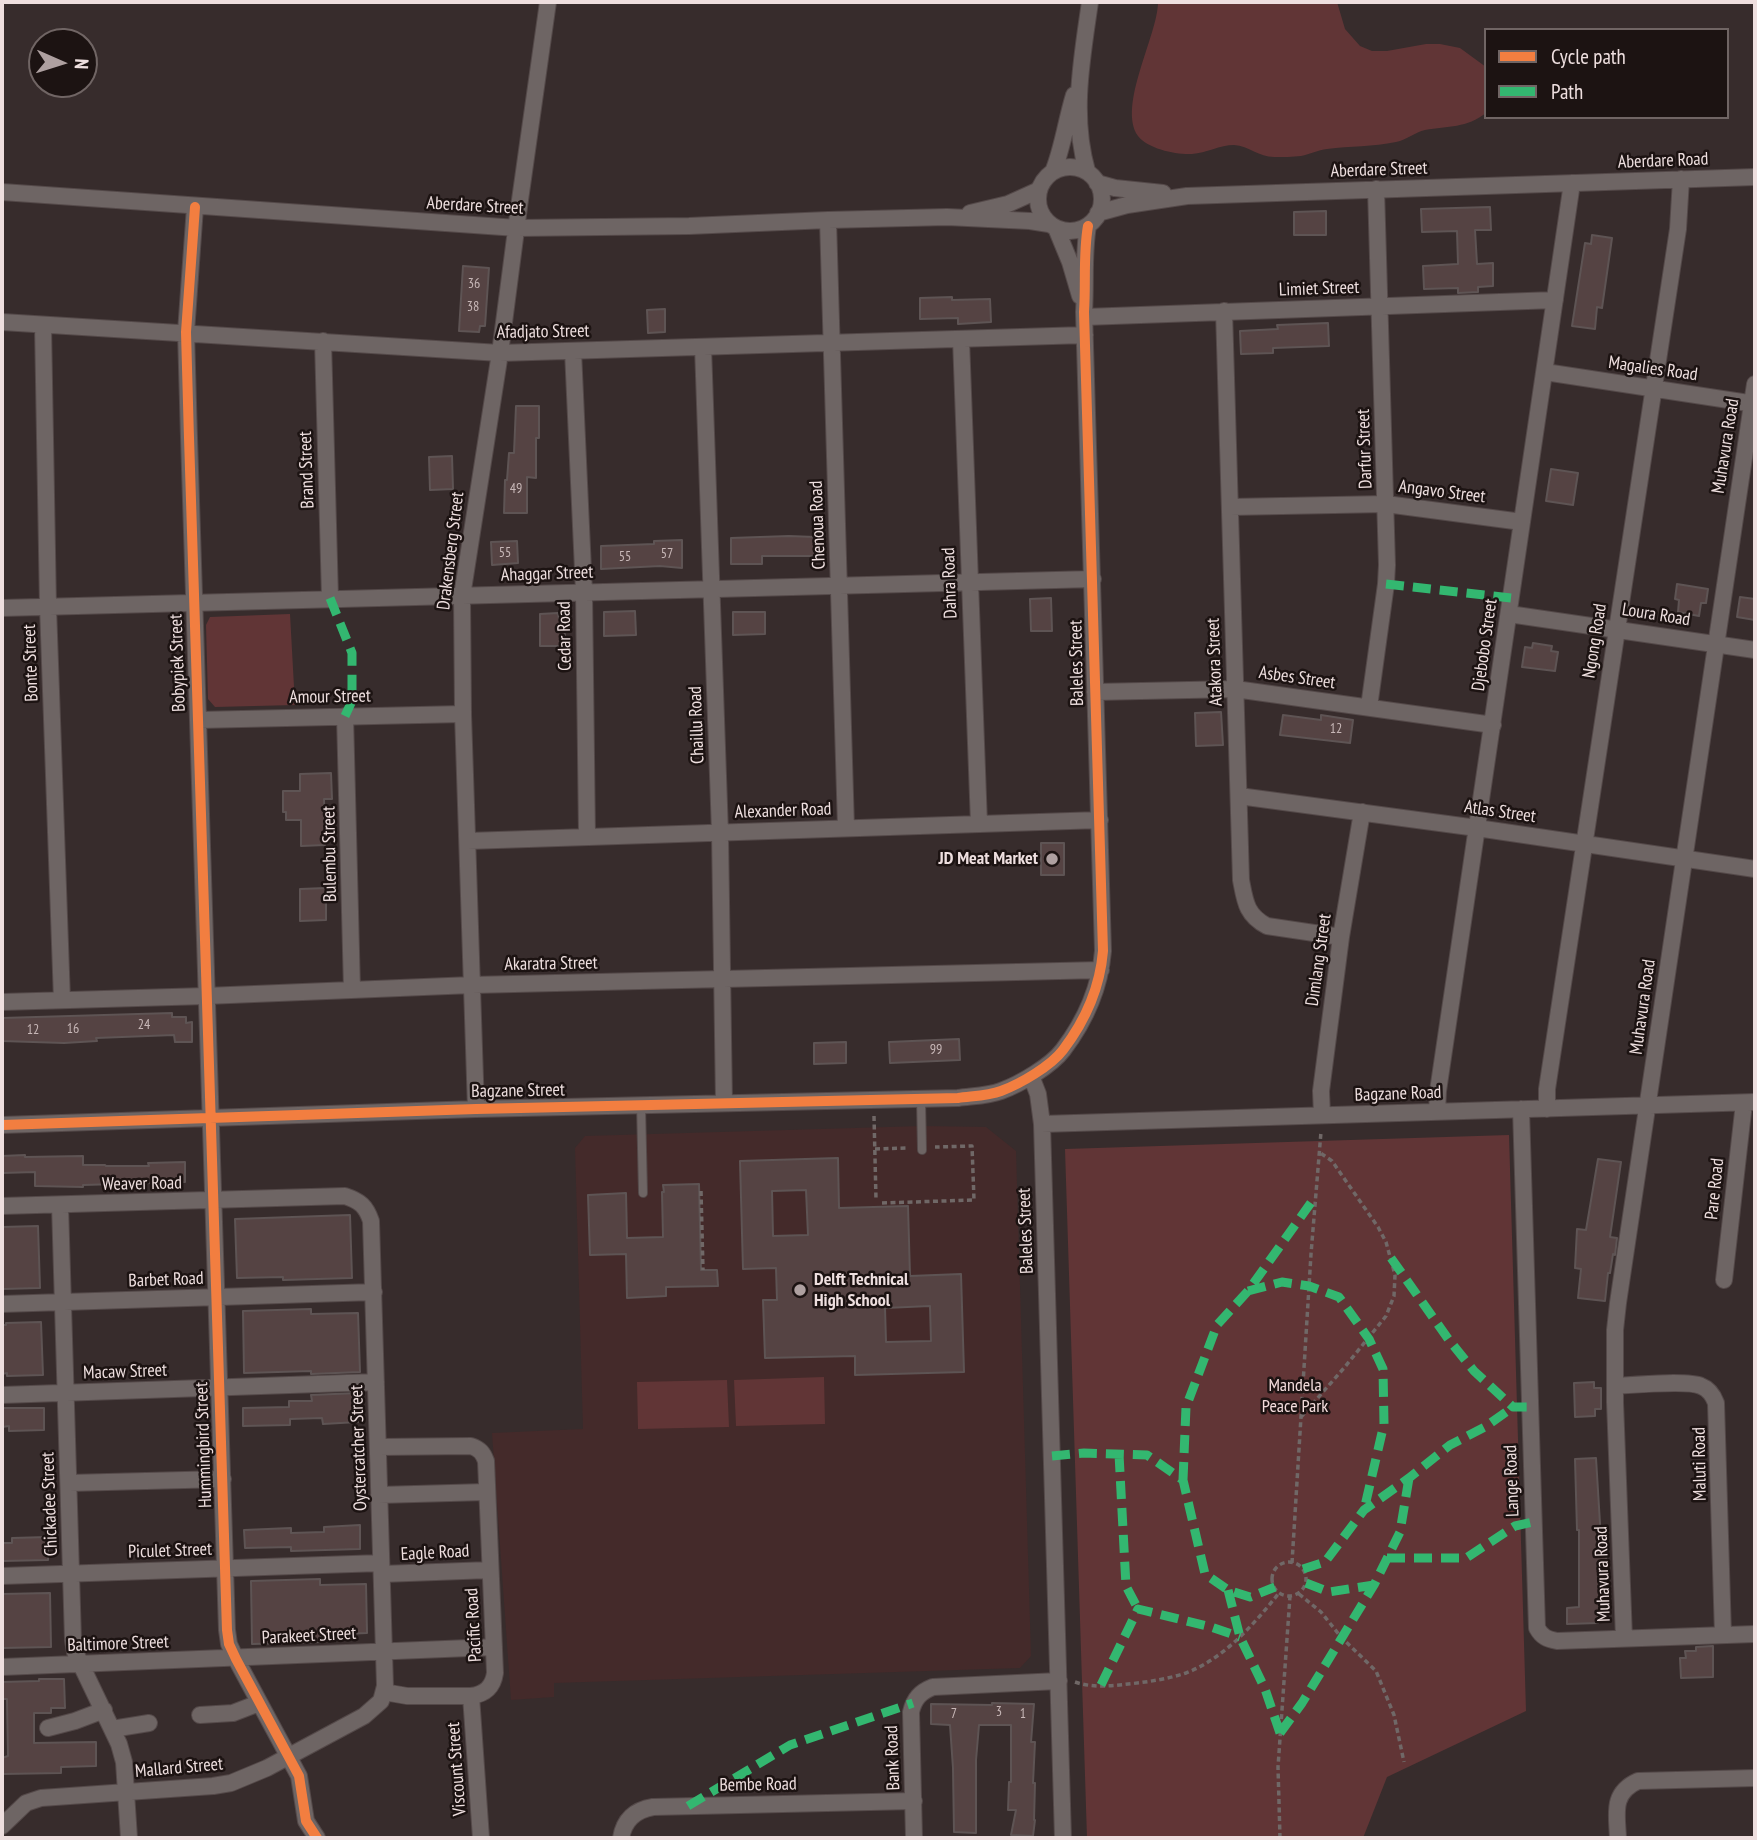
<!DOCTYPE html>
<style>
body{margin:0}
#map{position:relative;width:1757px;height:1840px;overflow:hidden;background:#372c2c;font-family:"PT Sans Narrow",sans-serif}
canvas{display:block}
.frame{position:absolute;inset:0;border:4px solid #eedfdf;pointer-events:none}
.legend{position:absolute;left:1484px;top:28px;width:245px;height:91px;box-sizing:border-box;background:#1c1312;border:2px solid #706564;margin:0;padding:9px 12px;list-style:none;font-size:21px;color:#eedfdf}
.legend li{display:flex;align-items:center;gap:14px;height:35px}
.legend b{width:35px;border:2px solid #706564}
.north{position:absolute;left:28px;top:28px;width:70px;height:70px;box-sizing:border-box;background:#1c1312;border:2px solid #706564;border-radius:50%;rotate:93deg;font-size:19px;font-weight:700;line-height:28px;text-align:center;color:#eedfdf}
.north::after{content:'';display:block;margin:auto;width:24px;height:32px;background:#aea0a0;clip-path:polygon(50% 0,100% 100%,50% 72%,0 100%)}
</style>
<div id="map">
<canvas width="1757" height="1840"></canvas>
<div class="frame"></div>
<ul class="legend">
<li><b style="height:9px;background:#f27e40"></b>Cycle path</li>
<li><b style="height:9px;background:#33b770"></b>Path</li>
</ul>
<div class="north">N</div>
</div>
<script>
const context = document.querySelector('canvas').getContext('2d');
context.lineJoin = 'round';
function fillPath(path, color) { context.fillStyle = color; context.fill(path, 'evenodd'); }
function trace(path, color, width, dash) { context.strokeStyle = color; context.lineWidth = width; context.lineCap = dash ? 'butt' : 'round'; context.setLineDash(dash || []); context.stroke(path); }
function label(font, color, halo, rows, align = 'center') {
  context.font = font + ' "PT Sans Narrow",sans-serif'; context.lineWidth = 5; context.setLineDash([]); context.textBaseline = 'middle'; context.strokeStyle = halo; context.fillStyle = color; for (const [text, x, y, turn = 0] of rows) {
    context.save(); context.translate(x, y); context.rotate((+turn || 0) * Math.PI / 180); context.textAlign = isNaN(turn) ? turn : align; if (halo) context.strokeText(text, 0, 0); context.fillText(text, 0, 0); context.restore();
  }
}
const built = new Path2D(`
 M922,1126L986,1127L1016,1151L1031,1656L1020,1668L554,1683V1697L511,1700L492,1433L583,1429L575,1148L585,1136Z`);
const green = new Path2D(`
 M1158,2H1337L1345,29L1360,46L1372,51H1387L1426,44H1440L1460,48L1486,67V113C1467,128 1448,126 1425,130C1415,132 1407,140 1396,142C1373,147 1350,146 1327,149C1318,150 1310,154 1301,156C1293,157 1283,157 1274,157C1259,157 1249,146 1234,145C1220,145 1206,153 1192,154C1177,155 1148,149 1138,136C1117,106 1158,35 1158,2Z
 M290,614L295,705L215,707L208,699L206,625L210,617Z
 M1509,1135L1526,1711L1387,1777L1363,1838H1087L1065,1149Z
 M824,1377L825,1424L736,1426L734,1380Z
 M727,1380L729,1427L638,1429L637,1382Z`);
const building = new Path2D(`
 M1490,207L1491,230H1475L1477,264L1493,263V286L1478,287V292L1458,293V288L1424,289L1423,266L1458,264L1457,231L1422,232L1421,209Z
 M1326,211V235H1294V212Z
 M1592,235L1612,238L1602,308L1597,307L1595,329L1572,326L1585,243L1591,244Z
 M463,266L489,268L485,326H480L479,332L459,331Z
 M952,297V300L990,299L991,322L958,324V318L920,319V298Z
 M665,309V332L648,333L647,310Z
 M1328,323L1329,346L1273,348V353L1241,354L1240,331L1278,329L1277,325Z
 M516,406H539V438H536V478L527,477V513H504L505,480H507L509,453H514Z
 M452,456L453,489L430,490L429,457Z
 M1551,469L1578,473L1573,505L1546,501Z
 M789,536L815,537V556H762V564H731V538Z
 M682,540V568L660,566L601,569V546L654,544V541Z
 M517,541L518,563L492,565L491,542Z
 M1677,584L1708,589L1706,603H1701L1699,616L1678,612L1679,600L1675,599Z
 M1740,597L1755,599V620L1737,617Z
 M1051,598L1052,631H1031L1030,599Z
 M635,611L636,635L604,636V612Z
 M733,612H765V634L733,635Z
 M558,613L559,619H564L565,639H560V646H540V614Z
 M1533,643L1552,646L1551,651L1558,652L1555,671L1522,667L1525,647L1532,648Z
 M1221,712L1223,745L1196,746L1195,713Z
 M1283,715L1321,720V715L1353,720L1350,743L1280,735Z
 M331,773L332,799H324L325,845L301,846V820H286V812H283V791H300V774Z
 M1041,843H1064V875H1041Z
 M326,888V920L300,921V889Z
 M172,1013V1017H186V1023L192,1022V1042H175L174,1035L96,1038L97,1041L64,1043L2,1041V1018Z
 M959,1039L960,1060L890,1063L889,1042Z
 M846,1042V1063L814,1064V1043Z
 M25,1155V1157L83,1156V1165H105L106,1166H149L148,1163L185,1162V1182L83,1185V1187L35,1186V1172L2,1173V1156Z
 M838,1158L839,1208L908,1206L910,1276L961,1274L964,1372L855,1375V1356L765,1358L763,1300H777L776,1268L743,1269L740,1161ZM806,1190L808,1235L773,1236L772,1191ZM930,1306L931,1341L886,1342L885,1308Z
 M1598,1159L1621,1162L1610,1237L1617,1238L1615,1255L1613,1254L1610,1273H1608L1605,1301L1578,1298L1581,1269L1575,1268L1577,1229L1586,1230Z
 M699,1184L701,1270H717L718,1286L666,1287V1296L627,1298L626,1254L590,1255L588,1195L626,1193L627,1238L663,1237L662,1192H664L663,1185Z
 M350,1215L352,1278L283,1280V1277L237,1278L235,1219Z
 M38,1226L40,1288L2,1289V1227Z
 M311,1309V1314L358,1313L360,1372L311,1374V1371L244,1373L243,1311Z
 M41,1322L43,1375L7,1376V1373L2,1374V1325H6V1323Z
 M1594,1382V1388H1601V1409H1595V1416L1575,1417L1574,1383Z
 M358,1393V1422L323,1424L322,1418L290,1419V1425L243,1426V1408L289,1407V1401H312L311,1395Z
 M2,1408H44V1430L9,1431V1426L2,1427Z
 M1596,1458L1601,1540H1606L1607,1599H1603L1604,1614H1598V1623L1567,1624V1608L1579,1607V1530H1577L1575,1459Z
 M360,1525V1549L291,1551V1547L245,1548L244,1530L291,1528V1533L324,1532V1527Z
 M48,1537V1560L2,1561V1543H12V1538Z
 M320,1579V1585L366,1584L367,1633L321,1635V1642L252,1644L251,1581Z
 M50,1593L51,1647L2,1648V1594Z
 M1713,1646V1677L1681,1678L1680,1658H1686L1685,1651H1696V1647Z
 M39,1679H64L65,1708H51V1713H34V1743L96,1742V1766L61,1767V1773L2,1774V1758L8,1756L7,1699H2V1682L39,1681Z
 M992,1703L1034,1704L1031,1742H1035L1033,1783H1035L1034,1820H1035L1033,1836L1011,1835L1016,1810H1008L1009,1782H1011V1725H979L976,1760V1833L954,1832L953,1768L950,1725L931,1724V1704L992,1705Z`);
const path = new Path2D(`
 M874,1116L876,1199
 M875,1149L909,1148
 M701,1191L703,1270
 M882,1203L974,1200L972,1146L935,1147
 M1301,1417L1344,1368L1386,1316L1394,1296L1395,1275L1386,1242L1378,1227L1332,1161L1319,1152
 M1272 1579a17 17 0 1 1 34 0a17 17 0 1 1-34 0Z
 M1292,1563L1311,1254L1321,1132
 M1299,1594L1321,1612L1341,1637L1376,1671L1394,1715L1404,1762
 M1075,1682C1092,1688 1111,1686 1128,1684C1148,1682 1168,1679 1186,1673C1225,1658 1254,1624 1279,1593
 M1280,1838L1278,1767L1290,1596`);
const lane = new Path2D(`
 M921,1099L922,1150
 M641,1105L643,1193`);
const street = new Path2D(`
 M1038 199a32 32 0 1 1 64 0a32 32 0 1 1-64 0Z
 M1087,171C1071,115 1082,58 1090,2
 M1053,172C1063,147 1066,121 1074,95
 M1097,183L1115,188L1163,193
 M2,192L517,228L689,226L828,220L947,217L1030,221L1049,224
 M195,207L186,332C198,765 213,1198 227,1630L229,1644L236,1659L299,1776L306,1821L317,1838
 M970,213L1008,204L1039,190
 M1098,213L1127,205L1187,196L1755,177
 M828,220L846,828
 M1056,228L1070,262L1080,296
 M1224,311L1241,880C1245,901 1246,915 1267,926L1341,937
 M1085,317L1555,300
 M2,322L500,353L1085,335
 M43,325L48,607L62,1000
 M961,339L979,824
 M323,341L330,598
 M703,347L720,833L724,1103
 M573,351L584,592L587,837
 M1545,372L1755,404
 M1230,507L1386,504L1522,522
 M2,608L1093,579
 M1509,614L1755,650
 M1095,692L1235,689L1493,725
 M1369,707L1386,584L1387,565L1376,189
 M345,716L352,990
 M198,720L463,714
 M1239,796L1477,828L1755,869
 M468,841L1100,820
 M2,1002L206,996L472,985L1101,970
 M1031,1076L1038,1094L1042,1124L1063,1838
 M476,1109L463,714L462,596L500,353L519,207L548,2
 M1521,1109L1537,1628C1542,1637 1547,1639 1557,1641L1755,1634
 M1547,1109V1089L1678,229L1681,179
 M1437,1112L1438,1091L1572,183
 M1322,1115L1321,1091L1341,937L1362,812
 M1042,1124L1755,1102
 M2,1125L476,1109L958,1098C972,1096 988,1096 1001,1091C1020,1084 1051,1066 1063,1050C1085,1021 1100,987 1103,951L1084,312C1086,283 1083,254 1088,226
 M60,1205L73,1640L75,1652L119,1744L124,1762L129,1838
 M2,1206L345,1196C360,1201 366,1206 371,1221L385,1686L381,1701L364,1716L267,1768L231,1783L213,1786L41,1798L26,1803L2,1826
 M1724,1280L1744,1103
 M2,1304L374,1292
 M1615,1386C1632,1385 1688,1380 1701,1386C1709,1389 1713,1395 1716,1403L1723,1635
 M2,1395L376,1382
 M379,1447L471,1446C480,1449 483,1453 486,1461L495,1673C493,1687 485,1694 471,1696H407L384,1692
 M69,1483L223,1479
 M379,1495L486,1492
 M382,1574L490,1570
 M2,1576L381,1563
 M1624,1638L1615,1402V1330L1618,1303L1755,384
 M2,1667L494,1647
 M471,1696L481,1838
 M200,1715L233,1713L259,1703
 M48,1728L75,1721L104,1710
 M112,1729L149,1723
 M621,1838C624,1820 635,1810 653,1807L914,1801
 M914,1838L911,1712C914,1699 920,1692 933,1687L1059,1681
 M1618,1838C1617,1814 1611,1793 1638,1781L1755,1778`);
const quiet = new Path2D(`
 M1386,584L1511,598
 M330,598L352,653V701L345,716
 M1391,1258L1449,1340L1474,1371L1513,1407H1529
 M1248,1291L1282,1282L1309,1286L1339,1297L1369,1339L1383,1369L1384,1424L1364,1510
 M1119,1454L1126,1586L1138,1609
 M1052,1456L1084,1453L1147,1455L1183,1480L1205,1574L1228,1590L1250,1597L1275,1587
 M1183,1480L1186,1407L1217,1325L1248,1291L1315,1197
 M1387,1558H1466L1515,1526L1533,1522
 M1303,1569L1325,1562L1364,1510L1409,1478L1450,1445L1485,1427L1513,1407
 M1306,1583L1329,1592L1374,1585
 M1228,1590L1240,1637L1265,1689L1280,1733
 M1101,1685L1138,1609L1211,1627L1240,1637
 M1280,1733L1302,1703L1374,1585L1400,1532L1409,1478
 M688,1806L790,1745L913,1703`);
const cycleway = new Path2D(`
 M195,207L186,332C198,765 213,1198 227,1630L229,1644L236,1659L299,1776L306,1821L317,1838
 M2,1125L476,1109L958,1098C972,1096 988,1096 1001,1091C1020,1084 1051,1066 1063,1050C1085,1021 1100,987 1103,951L1084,312C1086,283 1083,254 1088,226`);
const markers = [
 [1052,859,7,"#aea0a0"],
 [800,1290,7,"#aea0a0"]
];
const numberNames = [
 ["36",474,284],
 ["38",473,307],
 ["49",516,489],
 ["55",505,553],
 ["57",667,554],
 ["55",625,557],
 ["12",1336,729],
 ["24",144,1025],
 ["16",73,1029],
 ["12",33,1030],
 ["99",936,1050],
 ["3",999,1712],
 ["7",954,1714],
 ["1",1023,1714]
];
const streetNames = [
 ["Aberdare Road",1663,161,-2],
 ["Aberdare Street",1379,170,-2],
 ["Aberdare Street",475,206,3],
 ["Limiet Street",1319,289,-2],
 ["Afadjato Street",543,332,-1],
 ["Magalies Road",1653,369,8],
 ["Muhavura Road",1726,446,-81],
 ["Darfur Street",1365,449,-92],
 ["Brand Street",307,470,-92],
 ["Angavo Street",1442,492,7],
 ["Chenoua Road",818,525,-92],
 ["Drakensberg Street",451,551,-83],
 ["Ahaggar Street",547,574,-2],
 ["Dahra Road",950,583,-92],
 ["Loura Road",1656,615,9],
 ["Cedar Road",565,636,-91],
 ["Ngong Road",1595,641,-81],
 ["Djebobo Street",1485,645,-82],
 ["Atakora Street",1215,662,-92],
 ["Bonte Street",31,663,-92],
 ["Bobypiek Street",178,663,-92],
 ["Baleles Street",1077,663,-91],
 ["Asbes Street",1297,678,8],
 ["Amour Street",330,697,-1],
 ["Chaillu Road",697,725,-92],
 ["Alexander Road",783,811,-2],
 ["Atlas Street",1500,812,8],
 ["Bulembu Street",330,854,-91],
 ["Dimlang Street",1319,960,-82],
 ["Akaratra Street",551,964,-1],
 ["Muhavura Road",1643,1007,-82],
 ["Bagzane Street",518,1091,-1],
 ["Bagzane Road",1398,1094,-2],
 ["Weaver Road",142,1184,-1],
 ["Pare Road",1715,1189,-84],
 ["Baleles Street",1026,1231,-92],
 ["Barbet Road",166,1280,-2],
 ["Macaw Street",125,1372,-2],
 ["Hummingbird Street",204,1445,-92],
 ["Oystercatcher Street",359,1448,-92],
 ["Maluti Road",1700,1464,-91],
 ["Lange Road",1512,1481,-92],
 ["Chickadee Street",50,1504,-92],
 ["Piculet Street",170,1551,-2],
 ["Eagle Road",435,1553,-3],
 ["Muhavura Road",1603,1574,-92],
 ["Pacific Road",474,1625,-93],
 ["Parakeet Street",309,1636,-3],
 ["Baltimore Street",118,1644,-2],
 ["Bank Road",893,1758,-92],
 ["Mallard Street",179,1768,-5],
 ["Viscount Street",457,1769,-94],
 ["Bembe Road",758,1785,-1]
];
const poiNames = [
 ["JD Meat Market",1038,859],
 ["Delft Technical",814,1280,"left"],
 ["High School",814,1301,"left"]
];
const parkNames = [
 ["Mandela",1295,1386],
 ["Peace Park",1295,1407]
];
fillPath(built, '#442a2a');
fillPath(green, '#613536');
fillPath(building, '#554343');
trace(building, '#5e5454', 2);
trace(lane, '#544949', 10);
trace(street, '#544949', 18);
trace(path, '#706867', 3.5, [5, 3.5]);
trace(lane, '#6e6564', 8);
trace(street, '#6e6564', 16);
trace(quiet, '#33b770', 9, [18, 9]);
trace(cycleway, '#f27e40', 10);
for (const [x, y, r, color] of markers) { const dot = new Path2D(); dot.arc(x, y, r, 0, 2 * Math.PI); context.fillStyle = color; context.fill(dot); trace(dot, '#1c1312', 2.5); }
label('14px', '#c8b8b8', null, numberNames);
label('18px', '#eedfdf', '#1c1312', streetNames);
label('bold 18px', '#eedfdf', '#1c1312', poiNames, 'right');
label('18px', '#f3dcdc', '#1c1312', parkNames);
</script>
